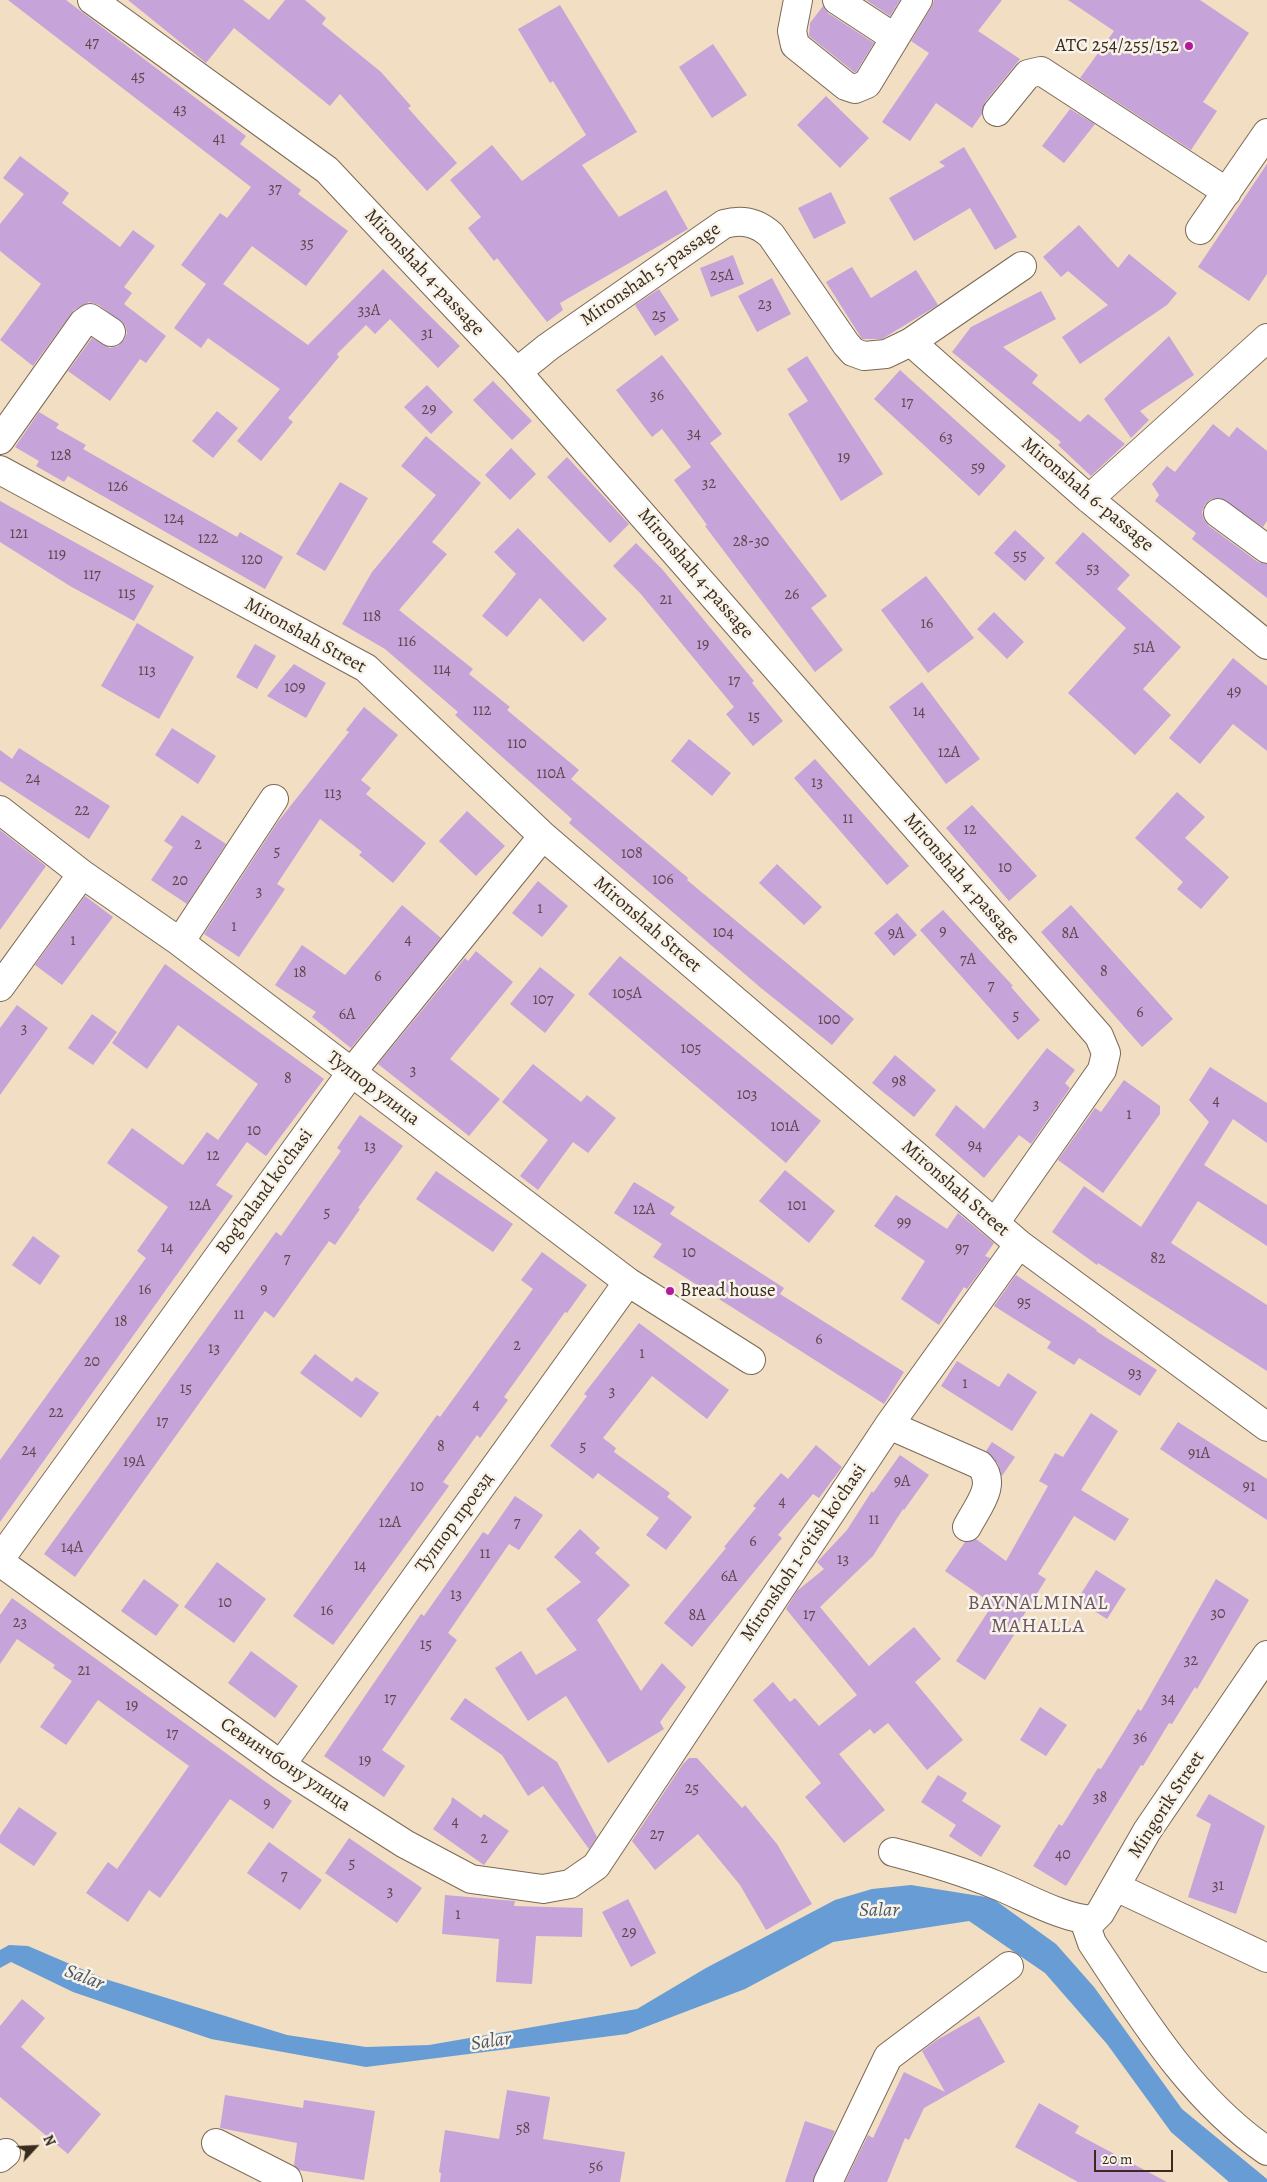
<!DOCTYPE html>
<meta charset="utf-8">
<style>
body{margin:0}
#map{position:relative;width:1267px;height:2182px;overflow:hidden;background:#f2dec2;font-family:Alegreya,serif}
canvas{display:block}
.north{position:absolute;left:10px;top:2122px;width:50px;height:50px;-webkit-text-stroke:4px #f7f3e8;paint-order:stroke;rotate:65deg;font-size:14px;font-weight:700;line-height:20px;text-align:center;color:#3b2a1e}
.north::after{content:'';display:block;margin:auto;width:18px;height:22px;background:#3b2a1e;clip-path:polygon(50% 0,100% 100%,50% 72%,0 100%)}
.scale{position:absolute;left:1094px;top:2150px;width:79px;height:22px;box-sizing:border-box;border:2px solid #3b2a1e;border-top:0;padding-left:6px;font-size:15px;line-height:18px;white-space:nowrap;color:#3b2a1e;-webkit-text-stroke:4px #f7f3e8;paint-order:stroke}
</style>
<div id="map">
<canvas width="1267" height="2182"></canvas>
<div class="north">N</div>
<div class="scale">20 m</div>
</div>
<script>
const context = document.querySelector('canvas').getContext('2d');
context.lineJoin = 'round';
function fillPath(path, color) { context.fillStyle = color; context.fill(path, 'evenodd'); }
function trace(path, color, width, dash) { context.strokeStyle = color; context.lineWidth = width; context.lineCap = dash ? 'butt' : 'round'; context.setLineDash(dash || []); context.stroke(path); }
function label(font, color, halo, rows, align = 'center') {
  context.font = font + ' Alegreya,serif'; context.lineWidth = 5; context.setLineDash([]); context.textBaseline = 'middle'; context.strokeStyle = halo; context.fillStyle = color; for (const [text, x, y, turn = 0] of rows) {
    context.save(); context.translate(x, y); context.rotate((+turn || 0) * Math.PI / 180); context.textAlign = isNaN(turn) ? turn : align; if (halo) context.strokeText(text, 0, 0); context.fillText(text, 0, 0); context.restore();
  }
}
const water = new Path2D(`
 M911,1885L992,1898L1056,1944L1094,1987L1182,2109L1267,2179V2182H1229L1171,2132L1107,2044L1045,1973L969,1921L833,1942L745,1989L627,2034L366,2067L211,2039L73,1992L11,1962L0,1968V1950L9,1945L28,1946L105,1979L287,2035L366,2047L429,2045L637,2009L706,1968L835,1900L872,1889Z`);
const building = new Path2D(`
 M8,0H66L246,136L240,144L301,190L298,194L348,231L306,286L252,246L223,284L308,345L383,269L460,346L438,368L390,319L375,334L366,325L337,354L339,357L288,418L293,422L261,461L237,441L280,389L208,338L201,348L174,328L206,284L181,265L220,213L227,218L251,187Z
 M128,0H243L269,20L285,0H305L326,18L322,24L381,72L411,106L408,108L457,163L427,191L340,94L330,106L234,28L206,63Z
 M866,0H900L890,16Z
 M934,0H1002L978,31L1020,59L985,102L982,114L972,128L936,103L910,141L882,122L929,53L911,41L931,8Z
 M1068,0H1200L1249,33L1203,102L1217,111L1191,150L1080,78L1114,31Z
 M560,5L637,132L582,165L619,217L666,190L688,229L560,303L563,310L547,322L497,258L494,261L468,228L481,217L450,180L492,145L522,181L586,135L553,81L550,83L518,29Z
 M823,6L828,13L874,43L856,72H854L809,36L810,23Z
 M713,44L747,95L712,118L679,67Z
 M826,96L869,138L840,168L797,125Z
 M1070,109L1095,124L1064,163L1042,146Z
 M964,147L1017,237L995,250L970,208L914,241L889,198L945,166L939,162Z
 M20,156L69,193L62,203L120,247L133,230L155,246L124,287L132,293L124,304L166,336L146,363L140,359L110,401L68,371L92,338L110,348L118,346L124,340L127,333L125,325L99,305L89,302L74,310L33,366L0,340L41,284L0,251V224L24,194L3,178Z
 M1267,164V274L1249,301L1198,267Z
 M831,192L846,223L814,239L798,208Z
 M1079,225L1118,268L1129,254L1177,293L1167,305L1080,364L1062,337L1108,305L1068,271L1061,277L1043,257Z
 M733,255L744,284L711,297L700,268Z
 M852,267L871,298L916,270L938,305L882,339H862L826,282Z
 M772,278L791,314L757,332L738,296Z
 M659,289L679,320L655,336L635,305Z
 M1041,291L1056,319L1003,347L1038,375L1032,383L1080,422L1088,414L1125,444L1091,476L1058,445L1061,442L952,352L971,327Z
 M1169,336L1194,375L1140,411L1149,420L1131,438L1104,399Z
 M662,355L722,434L710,443L827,596L811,608L843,650L815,672L705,526L707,525L674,480L691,467L662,429L652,437L616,390Z
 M807,356L883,474L841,501L788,414L808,401L787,369Z
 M900,370L1006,466L979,496L874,399Z
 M493,381L532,421L512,440L473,400Z
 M427,385L453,412L431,434L404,407Z
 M217,411L238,428L213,458L192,441Z
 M39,412L59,424L56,428L86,445L83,449L237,537L240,532L283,557L265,589L68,476L64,482L36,466L39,461L15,447Z
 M1213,424L1229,437L1237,427L1267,451V521L1263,527L1220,498L1211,499L1205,504L1202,512L1204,520L1209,526L1258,562L1267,564V598L1192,539L1196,533L1155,501L1159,495L1152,484L1167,466L1175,472Z
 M426,436L481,483L432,542L447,554L399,610L473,669L469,674L510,707L507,710L579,770L571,779L688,878L687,880L854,1019L832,1045L761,988L569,823L572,819L455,715L458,712L385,649L342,624L372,572L436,495L401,466Z
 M511,448L536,474L510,500L485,475Z
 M567,457L629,524L610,543L547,477Z
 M340,482L368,498L325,571L296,554Z
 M0,501L154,586L134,621L70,586L0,542Z
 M518,528L607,619L583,642L540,598L507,637L482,616L516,574L494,552Z
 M1015,530L1045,558L1025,581L994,553Z
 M1083,532L1130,575L1117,589L1181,647L1143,689L1171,715L1135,755L1068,693L1126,628L1055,563Z
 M636,543L662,569L754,681L752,683L783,721L753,746L726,714L734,707L640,593L613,566Z
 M926,576L974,638L928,673L881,610Z
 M994,612L1024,642L1007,659L977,629Z
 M137,623L194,657L159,719L101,686Z
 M255,644L276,656L257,689L236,677Z
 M1233,658L1267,686V751L1233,724L1200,764L1169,738Z
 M294,664L326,683L306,718L267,696Z
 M922,682L980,759L946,784L889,707Z
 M364,707L398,735L361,780L371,788L366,794L426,843L393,883L359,855L362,852L320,819L277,884L285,889L239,957L204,934L277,823L349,732L346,730Z
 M172,728L216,756L198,784L155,755Z
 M689,739L731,773L712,796L671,761Z
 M19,748L110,806L89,839L0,781V750L12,759Z
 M815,759L909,866L887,885L794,778Z
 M1177,792L1205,817L1185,838L1229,877L1201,909L1177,889L1183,882L1135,838Z
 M972,805L1037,876L1009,901L946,828Z
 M467,811L505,846L476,876L439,841Z
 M182,815L226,844L187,904L151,880L173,847L164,841Z
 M0,830L46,866L0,930Z
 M777,864L822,907L804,925L759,883Z
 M538,881L568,906L542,937L512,913Z
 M85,896L113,917L62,985L35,965Z
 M402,905L441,938L351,1048L312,1017L316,1012L275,985L302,945L345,975Z
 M1071,905L1173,1019L1142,1047L1041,932Z
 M943,910L1013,986L1011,987L1040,1020L1018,1040L920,930Z
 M897,913L917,935L894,956L874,933Z
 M476,951L513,982L450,1059L500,1099L469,1136L378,1064L465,958L468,961Z
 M620,956L821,1121L786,1163L588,994Z
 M165,964L324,1079L266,1156L247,1142L216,1185L233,1196L0,1522V1460L146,1258L137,1251L168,1207L107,1163L132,1128L183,1165L207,1132L218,1140L258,1084L178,1025L147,1069L112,1043Z
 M540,967L575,995L545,1033L510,1004Z
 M17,1005L48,1028L0,1095V1028Z
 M92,1014L117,1032L93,1065L68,1048Z
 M1047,1048L1075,1070L1065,1083L1070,1088L1031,1144L1019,1135L984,1178L935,1135L956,1105L984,1129Z
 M895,1055L936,1090L914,1117L872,1083Z
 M533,1064L581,1102L587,1095L616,1118L588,1153L573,1142L538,1190L520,1176L548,1140L502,1102Z
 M1210,1067L1267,1103V1143L1233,1119L1204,1165L1267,1205V1246L1198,1201L1171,1243L1267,1305V1371L1098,1263L1097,1265L1052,1232L1084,1186L1141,1227L1209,1122L1189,1100Z
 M1124,1080L1160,1106V1114L1103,1193L1058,1160L1095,1108L1101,1112Z
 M360,1115L403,1146L358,1208L360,1209L335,1245L329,1241L274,1318L265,1311L75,1577L44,1554L276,1232L281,1236L341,1151L337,1148Z
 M785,1170L835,1211L809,1243L759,1201Z
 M436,1171L513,1224L493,1252L416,1199Z
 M634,1182L675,1207L670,1214L784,1288L780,1294L904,1372L884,1404L653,1257L662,1244L614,1213Z
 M896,1195L947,1229L958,1213L994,1243L985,1256L990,1258L967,1289L964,1287L939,1325L901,1299L925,1261L874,1226Z
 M33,1236L60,1256L40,1285L12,1265Z
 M542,1252L587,1285L567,1313L565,1312L504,1397L508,1400L480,1438L477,1435L443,1482L449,1486L333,1645L293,1616L437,1415L440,1417L533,1289L521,1280Z
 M1016,1275L1097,1330L1096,1331L1157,1370L1140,1396L1079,1358L1074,1365L1047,1348L1051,1342L994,1306Z
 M639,1323L729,1390L707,1419L652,1376L603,1438L616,1448L614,1452L670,1493L667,1497L692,1517L666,1550L646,1535L659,1518L598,1473L593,1479L550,1446L587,1396L584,1394Z
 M315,1354L352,1382L356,1377L379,1393L361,1418L300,1373Z
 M957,1361L999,1387L1008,1373L1037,1392L1012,1431L941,1386Z
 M1091,1413L1118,1431L1081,1490L1129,1519L1115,1541L1074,1516L1038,1574L1046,1579L1014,1631L1016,1632L985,1680L956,1661L993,1604L945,1571L965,1542L976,1539L1006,1561L1048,1486L1039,1481L1055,1453L1063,1457Z
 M1178,1422L1267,1479V1520L1160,1449Z
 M992,1442L1015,1457L1002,1476L998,1464L986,1451Z
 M816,1445L842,1467L819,1498L813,1494L778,1535L782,1538L692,1647L664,1623L726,1548L724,1547L756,1508L753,1506L781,1473L788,1479Z
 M900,1455L929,1475L904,1510L903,1509L873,1556L820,1607L869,1666L914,1627L941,1659L915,1682L963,1740L927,1770L888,1723L874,1734L870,1729L839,1754L885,1810L844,1843L805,1797L821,1783L753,1700L773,1682L790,1702L795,1698L819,1726L857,1695L786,1609L797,1591L824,1569L817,1562L847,1530L872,1491L873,1493Z
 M515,1496L543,1515L519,1550L509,1544L448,1633L457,1640L382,1750L405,1766L384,1797L324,1756L421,1614L424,1616L483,1532L488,1535Z
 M580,1529L600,1548L595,1553L630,1585L597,1620L641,1691L662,1663L686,1687L660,1722L664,1729L608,1763L566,1696L528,1721L495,1668L521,1651L536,1675L577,1650L546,1609L581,1582L554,1557Z
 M217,1562L266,1599L234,1643L184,1607Z
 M1096,1570L1126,1589L1107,1619L1077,1600Z
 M144,1579L179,1605L156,1636L121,1611Z
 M1216,1579L1249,1600L1197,1689L1195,1687L1172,1724L1169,1723L1143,1766L1141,1765L1066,1886L1033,1866L1059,1824L1062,1826L1098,1768L1101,1769L1138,1709L1141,1711Z
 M12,1598L292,1801L273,1829L230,1799L160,1898L149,1890L128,1922L86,1893L108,1862L117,1869L189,1766L98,1700L66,1745L40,1727L72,1681L53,1668L55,1665L17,1639L0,1664V1615Z
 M251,1651L298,1686L275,1718L228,1683Z
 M465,1698L557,1762L597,1837L589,1849L543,1786L528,1796L502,1755L450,1719Z
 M1040,1707L1067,1725L1046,1756L1020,1740Z
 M689,1758H697L742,1808L745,1805L777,1844L812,1904L766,1930L740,1885L698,1834L655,1870L632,1841L683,1764Z
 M938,1775L967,1793L962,1801L1001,1826L981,1857L949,1836L956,1825L921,1802Z
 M1209,1794L1265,1826L1236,1914L1188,1897L1211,1824L1196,1816Z
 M452,1797L481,1818L484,1814L509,1831L484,1865L433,1829L451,1803Z
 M19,1807L57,1833L34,1866L0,1843V1835Z
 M349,1838L422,1888L397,1923L325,1873Z
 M269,1842L322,1880L300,1910L247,1873Z
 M445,1895L515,1901L514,1906L583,1908L582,1937L536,1936L532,1984L496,1982L499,1939L442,1934Z
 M628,1899L656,1953L631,1967L602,1912Z
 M22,1999L45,2018L21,2047L101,2114L68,2154L0,2097V2026Z
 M979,2016L1005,2062L924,2108L909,2140L905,2138L887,2182H845L868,2135L873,2138L904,2072L945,2092L922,2051L937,2040Z
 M507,2090L550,2097L543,2139L625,2152L620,2182H440L441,2173L439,2172L445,2130L499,2139Z
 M225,2095L303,2108L304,2100L375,2111L364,2180L298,2170L294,2165L297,2143L220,2128Z
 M1039,2103L1079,2126L1075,2133L1167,2182H1078L1015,2147Z
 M805,2121L835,2131L813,2182H785Z`);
const minor = new Path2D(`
 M92,0L327,170L517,372L1099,1036L1106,1053L1102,1070L995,1223
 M798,0L792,31L795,45L846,86L855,89L867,84L918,0
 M837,0L895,38
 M997,112L1028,74L1041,71L1227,192
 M1200,230L1267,133
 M911,342L1089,499L1267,645
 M517,372L548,347L724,224C742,219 757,222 771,235L846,344L853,352L864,356L886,354L911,342L1022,266
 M0,440L83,323L90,318L111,332
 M0,470L366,668L543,836L1019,1244L1267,1427
 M1089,499L1267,338
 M1218,513L1267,549
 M0,810L82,874L180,942L628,1282L751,1360
 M180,942L274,799
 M0,987L82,874
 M889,1425L980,1465C998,1485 977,1507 967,1527
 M0,1559L351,1073L543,836
 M0,1562L281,1765L405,1844L471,1879L543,1889L570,1884L596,1866L889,1425L1019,1244
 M281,1765L628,1282
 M893,1852C928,1861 962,1871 996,1885C1024,1896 1063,1919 1093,1920L1100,1913L1147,1831L1267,1655
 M1116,1887L1267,1958
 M1084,1920L1092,1943C1142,2018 1191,2099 1267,2151
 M216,2143L287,2179L288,2182
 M0,2158L6,2153
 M828,2182L888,2057L1009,1966`);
const markers = [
 [1189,46,5,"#b5179e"],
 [670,1291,5,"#b5179e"]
];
const numberNames = [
 ["47",92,43],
 ["45",138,77],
 ["43",180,110],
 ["41",219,139],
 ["37",275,189],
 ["35",307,244],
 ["25A",722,276],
 ["23",765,305],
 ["33A",369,311],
 ["25",659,316],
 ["31",427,334],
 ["36",657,396],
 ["17",907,403],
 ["29",429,410],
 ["34",694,434],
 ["63",946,438],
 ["128",61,456],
 ["19",844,458],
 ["59",978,468],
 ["32",709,484],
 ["126",118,487],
 ["124",174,519],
 ["121",19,534],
 ["122",208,539],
 ["28-30",751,542],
 ["119",57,555],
 ["55",1020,556],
 ["120",252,560],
 ["53",1093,569],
 ["117",92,575],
 ["115",127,594],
 ["26",792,595],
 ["21",666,600],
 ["118",372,617],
 ["16",927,624],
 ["116",407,642],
 ["19",703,645],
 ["51A",1144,648],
 ["114",442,670],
 ["113",147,671],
 ["17",734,681],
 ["109",295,688],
 ["49",1234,692],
 ["112",482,711],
 ["14",919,712],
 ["15",754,717],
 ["110",517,744],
 ["12A",949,753],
 ["110A",551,774],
 ["24",33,779],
 ["13",817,783],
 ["113",333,794],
 ["22",82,811],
 ["11",848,819],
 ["12",970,830],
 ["2",198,845],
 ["5",277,852],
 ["108",632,854],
 ["10",1005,868],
 ["106",663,880],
 ["20",180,881],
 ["3",259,892],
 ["1",540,909],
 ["1",234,927],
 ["9",943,932],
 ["104",723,933],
 ["9A",896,934],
 ["8A",1070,934],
 ["4",408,940],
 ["1",73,941],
 ["7A",968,960],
 ["8",1104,972],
 ["18",300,973],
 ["6",378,977],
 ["7",991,986],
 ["105A",627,994],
 ["107",543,1000],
 ["6",1140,1013],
 ["6A",347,1015],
 ["5",1016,1016],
 ["100",829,1020],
 ["3",24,1029],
 ["105",691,1049],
 ["3",413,1071],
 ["8",288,1079],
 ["98",899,1082],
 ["103",747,1095],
 ["4",1216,1101],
 ["3",1036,1105],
 ["1",1129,1115],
 ["101A",785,1127],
 ["10",254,1131],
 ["94",975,1146],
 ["13",370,1147],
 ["12",213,1156],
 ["12A",200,1206],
 ["101",797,1206],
 ["12A",644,1210],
 ["5",327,1213],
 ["99",904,1223],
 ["14",167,1248],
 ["97",962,1249],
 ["10",689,1253],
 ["7",287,1259],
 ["82",1158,1259],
 ["16",145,1290],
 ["9",264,1290],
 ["95",1024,1303],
 ["11",239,1315],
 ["18",121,1322],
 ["6",819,1340],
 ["2",517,1346],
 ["13",214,1349],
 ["1",642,1354],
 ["20",92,1362],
 ["93",1135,1374],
 ["1",965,1384],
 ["15",186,1389],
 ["3",612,1392],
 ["4",476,1405],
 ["22",56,1413],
 ["17",162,1422],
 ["8",441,1447],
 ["5",583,1447],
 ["24",29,1451],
 ["91A",1199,1454],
 ["19A",134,1462],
 ["9A",902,1482],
 ["10",417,1487],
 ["91",1249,1487],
 ["4",782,1502],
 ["11",874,1520],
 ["12A",390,1523],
 ["7",517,1523],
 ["6",753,1542],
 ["14A",72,1548],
 ["11",485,1554],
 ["13",843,1560],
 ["14",360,1566],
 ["6A",729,1577],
 ["13",456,1595],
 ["10",225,1603],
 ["16",327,1611],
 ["30",1218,1614],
 ["17",809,1615],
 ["8A",697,1616],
 ["23",20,1623],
 ["15",426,1645],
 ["32",1191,1661],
 ["21",84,1671],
 ["17",390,1699],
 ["34",1168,1699],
 ["19",132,1706],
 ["17",172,1734],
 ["36",1140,1738],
 ["19",365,1761],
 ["25",692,1789],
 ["38",1100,1798],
 ["9",267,1804],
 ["4",455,1822],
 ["27",657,1835],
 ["2",484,1839],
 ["40",1063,1855],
 ["5",352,1864],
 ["7",284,1876],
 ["31",1218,1886],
 ["3",390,1892],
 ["1",458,1915],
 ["29",629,1933],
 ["58",523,2129],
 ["56",596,2167]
];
const poiNames = [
 ["АТС 254/255/152",1179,46],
 ["Bread house",680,1291,"left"]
];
const streetNames = [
 ["Mironshah 4-passage",424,273,47],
 ["Mironshah 5-passage",651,275,-35],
 ["Mironshah 6-passage",1087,495,40],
 ["Mironshah 4-passage",695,574,49],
 ["Mironshah Street",305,636,29],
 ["Mironshah 4-passage",961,879,49],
 ["Mironshah Street",647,925,41],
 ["Тулпор улица",373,1089,37],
 ["Mironshah Street",955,1189,41],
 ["Bog'baland ko'chasi",265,1192,-54],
 ["Тулпор проезд",455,1523,-54],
 ["Mironshoh 1-o'tish ko'chasi",804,1553,-56],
 ["Севинчбону улица",285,1765,34],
 ["Mingorik Street",1167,1805,-57]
];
const neighbourhoodNames = [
 ["BAYNALMINAL",1038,1604],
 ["MAHALLA",1038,1627]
];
const waterNames = [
 ["Salar",879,1911],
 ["Salar",84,1978,21],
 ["Salar",491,2042,-8]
];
fillPath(water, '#679dd4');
fillPath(building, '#c6a3d9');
trace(minor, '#7b6957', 30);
trace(minor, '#fff', 28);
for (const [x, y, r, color] of markers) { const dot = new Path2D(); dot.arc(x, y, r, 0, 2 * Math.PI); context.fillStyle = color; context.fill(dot); trace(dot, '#f7f3e8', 2); }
label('16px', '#5e484d', null, numberNames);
label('19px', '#3b2a1e', '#f7f3e8', poiNames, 'right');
label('19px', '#3b2a1e', '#f7f3e8', streetNames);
context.letterSpacing = '1px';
label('20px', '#6c545f', '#f7f3e8', neighbourhoodNames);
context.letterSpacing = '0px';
label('italic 20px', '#4d5867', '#f7f3e8', waterNames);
</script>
